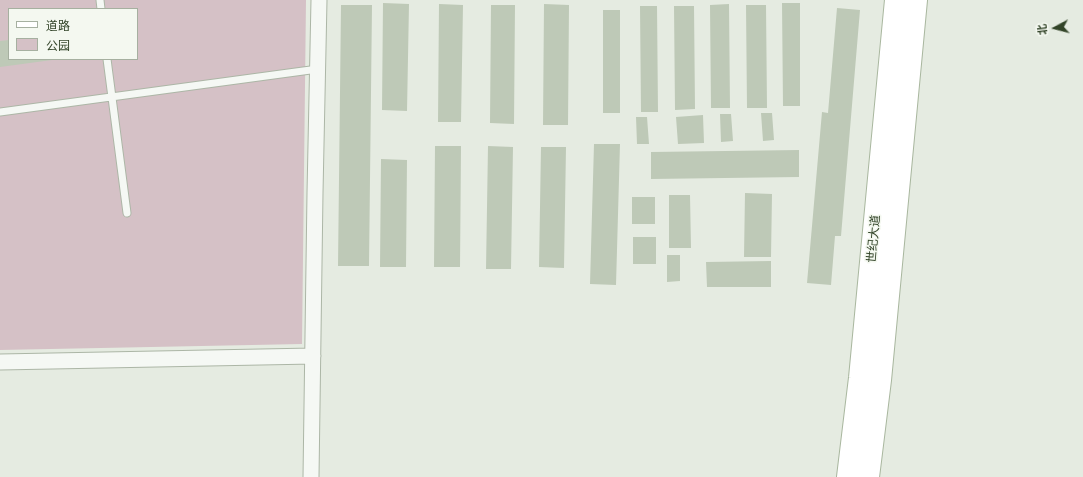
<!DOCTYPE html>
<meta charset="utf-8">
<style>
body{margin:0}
#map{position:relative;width:1083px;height:477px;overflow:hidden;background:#e5ebe1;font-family:Karla,"Noto Sans SC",sans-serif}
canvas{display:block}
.legend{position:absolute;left:8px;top:8px;width:130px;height:52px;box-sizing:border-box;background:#f4f8f0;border:1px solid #a6b0a0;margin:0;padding:5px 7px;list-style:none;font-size:12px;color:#324428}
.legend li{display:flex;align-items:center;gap:8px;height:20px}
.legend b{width:20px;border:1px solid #a6b0a0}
.north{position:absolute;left:1035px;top:8px;width:40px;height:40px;-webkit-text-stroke:3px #f4f8f0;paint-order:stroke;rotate:263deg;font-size:11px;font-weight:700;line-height:16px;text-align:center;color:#324428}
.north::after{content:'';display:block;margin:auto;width:14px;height:18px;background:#324428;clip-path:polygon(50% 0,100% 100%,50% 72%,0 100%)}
</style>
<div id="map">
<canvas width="1083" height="477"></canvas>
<ul class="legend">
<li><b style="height:5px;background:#fff"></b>道路</li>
<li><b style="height:11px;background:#d5c1c6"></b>公园</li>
</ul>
<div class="north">北</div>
</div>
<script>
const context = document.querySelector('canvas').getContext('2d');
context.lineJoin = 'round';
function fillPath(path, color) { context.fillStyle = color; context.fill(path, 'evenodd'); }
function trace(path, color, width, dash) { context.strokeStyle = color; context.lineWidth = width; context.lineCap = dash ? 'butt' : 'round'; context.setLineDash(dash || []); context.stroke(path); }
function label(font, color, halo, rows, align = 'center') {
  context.font = font + ' Karla,"Noto Sans SC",sans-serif'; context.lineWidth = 3; context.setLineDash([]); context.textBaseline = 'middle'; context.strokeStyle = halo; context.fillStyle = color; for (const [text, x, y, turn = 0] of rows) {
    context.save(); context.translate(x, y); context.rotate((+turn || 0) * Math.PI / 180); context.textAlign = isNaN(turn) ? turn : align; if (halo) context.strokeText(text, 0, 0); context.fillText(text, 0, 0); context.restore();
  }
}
const green = new Path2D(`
 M0,0H306L302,344L0,350ZM9,9H137V59H9Z`);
const building = new Path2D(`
 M383,3L409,4L407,111L382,110Z
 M782,3H800V106H783Z
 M439,4L463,5L461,122H438Z
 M544,4L569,5L568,125H543Z
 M729,4L730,108H711L710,5Z
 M341,5H372L369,266H338Z
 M491,5H515L514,124L490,123Z
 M746,5H766L767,108H747Z
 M640,6H657L658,112H641Z
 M674,6H694L695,109L675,110Z
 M837,8L860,10L841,236H835L831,285L807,283L822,112L828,113Z
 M603,10H620V113H603Z
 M9,40V59L52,60L0,67V41Z
 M761,113H772L774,140L763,141Z
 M720,114H731L733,141L721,142Z
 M703,115L704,143L678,144L676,117Z
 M636,117H647L649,144H637Z
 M594,144H620L616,285L590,284Z
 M435,146H461L460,267H434Z
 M488,146L513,147L511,269H486Z
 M541,147H566L564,268L539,267Z
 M799,150V177L651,179V152Z
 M381,159L407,160L406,267H380Z
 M745,193L772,194L771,257H744Z
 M669,195H690L691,248H669Z
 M632,197H655V224H632Z
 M633,237H656V264H633Z
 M667,255H680V281L667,282Z
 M771,261V287H707L706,262Z`);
const lane = new Path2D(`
 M100,0L101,9
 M107,59L127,213
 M0,112L318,69`);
const street = new Path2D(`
 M0,362L313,356
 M311,477L315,193L319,0`);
const primary = new Path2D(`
 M848,477L860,378L896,0
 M868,477L880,380L916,0`);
const streetNames = [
 ["世纪大道",874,239,-85]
];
fillPath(green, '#d5c1c6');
fillPath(building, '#bec9b7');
trace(lane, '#acb6a6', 9);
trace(street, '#acb6a6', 17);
trace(primary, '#a9b79f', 24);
trace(lane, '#f5f8f4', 7);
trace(street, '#f5f8f4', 15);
trace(primary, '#fff', 22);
label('12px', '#324428', '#f4f8f0', streetNames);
</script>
